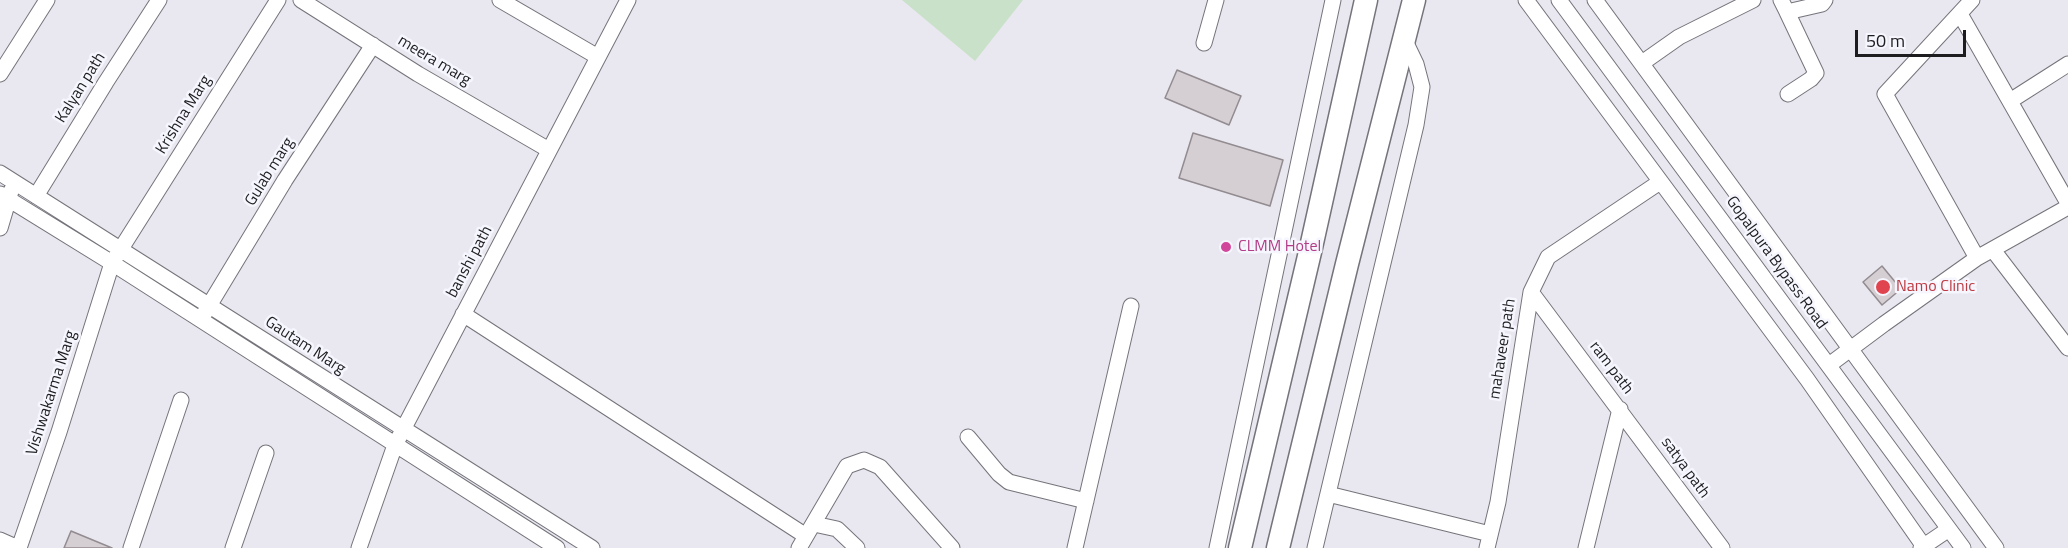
<!DOCTYPE html>
<style>
body{margin:0}
#map{position:relative;width:2068px;height:548px;overflow:hidden;background:#e9e8f0;font-family:"Titillium Web",sans-serif}
canvas{display:block}
.scale{position:absolute;left:1855px;top:30px;width:111px;height:27px;box-sizing:border-box;border:3px solid #1d1c1f;border-top:0;padding-left:8px;font-size:18px;line-height:21px;white-space:nowrap;color:#1d1c1f;-webkit-text-stroke:4px #f6f6fe;paint-order:stroke}
</style>
<div id="map">
<canvas width="2068" height="548"></canvas>
<div class="scale">50 m</div>
</div>
<script>
const context = document.querySelector('canvas').getContext('2d');
context.lineJoin = 'round';
function fillPath(path, color) { context.fillStyle = color; context.fill(path, 'evenodd'); }
function trace(path, color, width, dash) { context.strokeStyle = color; context.lineWidth = width; context.lineCap = dash ? 'butt' : 'round'; context.setLineDash(dash || []); context.stroke(path); }
function label(font, color, halo, rows, align = 'center') {
  context.font = font + ' "Titillium Web",sans-serif'; context.lineWidth = 5; context.setLineDash([]); context.textBaseline = 'middle'; context.strokeStyle = halo; context.fillStyle = color; for (const [text, x, y, turn = 0] of rows) {
    context.save(); context.translate(x, y); context.rotate((+turn || 0) * Math.PI / 180); context.textAlign = isNaN(turn) ? turn : align; if (halo) context.strokeText(text, 0, 0); context.fillText(text, 0, 0); context.restore();
  }
}
const green = new Path2D(`
 M902,0H1023L975,61Z`);
const building = new Path2D(`
 M1177,70L1241,96L1229,125L1165,98Z
 M1193,133L1283,160L1270,206L1179,178Z
 M1882,266L1901,289L1882,305L1863,282Z
 M71,531L112,548H64Z`);
const minor = new Path2D(`
 M301,0L418,74L549,150
 M500,0L598,57
 M1526,0L1807,379L1925,548
 M1559,0L1963,548
 M1595,0L1996,548
 M1781,0L1787,12L1822,4L1825,0
 M1972,0L1885,94L1977,258
 M1787,12L1816,73L1811,79L1788,94
 M1960,14L2068,203
 M1204,43L1216,0
 M1642,63L1679,37L1753,0
 M0,74L47,0
 M2010,101L2068,64
 M0,173L592,548
 M0,194L112,263L557,548
 M36,196L106,82L159,0
 M0,228L11,191
 M1993,250L2068,348
 M1531,292L1722,548
 M204,314L285,180L373,45
 M463,314L806,536
 M1829,365L1884,324L1977,258L2068,207
 M968,437L999,474L1009,482L1086,501
 M1328,494L1490,534
 M814,524L837,529L857,548
 M0,540L18,548
 M19,548L59,432L112,263L278,0
 M131,548L181,400
 M233,548L266,453
 M359,548L395,445L628,0
 M799,548L847,466L864,460L880,467L952,548
 M1075,548L1131,306
 M1217,548L1333,0
 M1315,548L1416,125L1422,87L1416,64L1404,39
 M1487,548L1498,502L1531,292L1548,257L1660,182
 M1586,548L1620,409
 M1921,548L1949,529`);
const highway = new Path2D(`
 M1240,548L1310,252L1366,0
 M1278,548L1347,264L1414,0`);
const markers = [
 [1226,247,6,"#d1479c"],
 [1883,287,8,"#e0444e"]
];
const streetNames = [
 ["meera marg",434,61,31],
 ["Kalyan path",81,88,-58],
 ["Krishna Marg",184,115,-58],
 ["Gulab marg",270,172,-58],
 ["banshi path",470,262,-62],
 ["Gopalpura Bypass Road",1776,263,54],
 ["Gautam Marg",305,346,33],
 ["mahaveer path",1503,349,-81],
 ["ram path",1611,368,53],
 ["Vishwakarma Marg",52,393,-72],
 ["satya path",1685,468,54]
];
const hotelNames = [
 ["CLMM Hotel",1238,247]
];
const healthNames = [
 ["Namo Clinic",1896,287]
];
fillPath(green, '#cae1c9');
fillPath(building, '#d5ced3');
trace(building, '#928b90', 1.5);
trace(minor, '#75747b', 17);
trace(highway, '#75747b', 25);
trace(minor, '#fff', 15);
trace(highway, '#fff', 22);
for (const [x, y, r, color] of markers) { const dot = new Path2D(); dot.arc(x, y, r, 0, 2 * Math.PI); context.fillStyle = color; context.fill(dot); trace(dot, '#f6f6fe', 2); }
label('16px', '#1d1c1f', '#f6f6fe', streetNames);
label('16px', '#b23c85', '#f6f6fe', hotelNames, 'left');
label('16px', '#be3a42', '#f6f6fe', healthNames, 'left');
</script>
